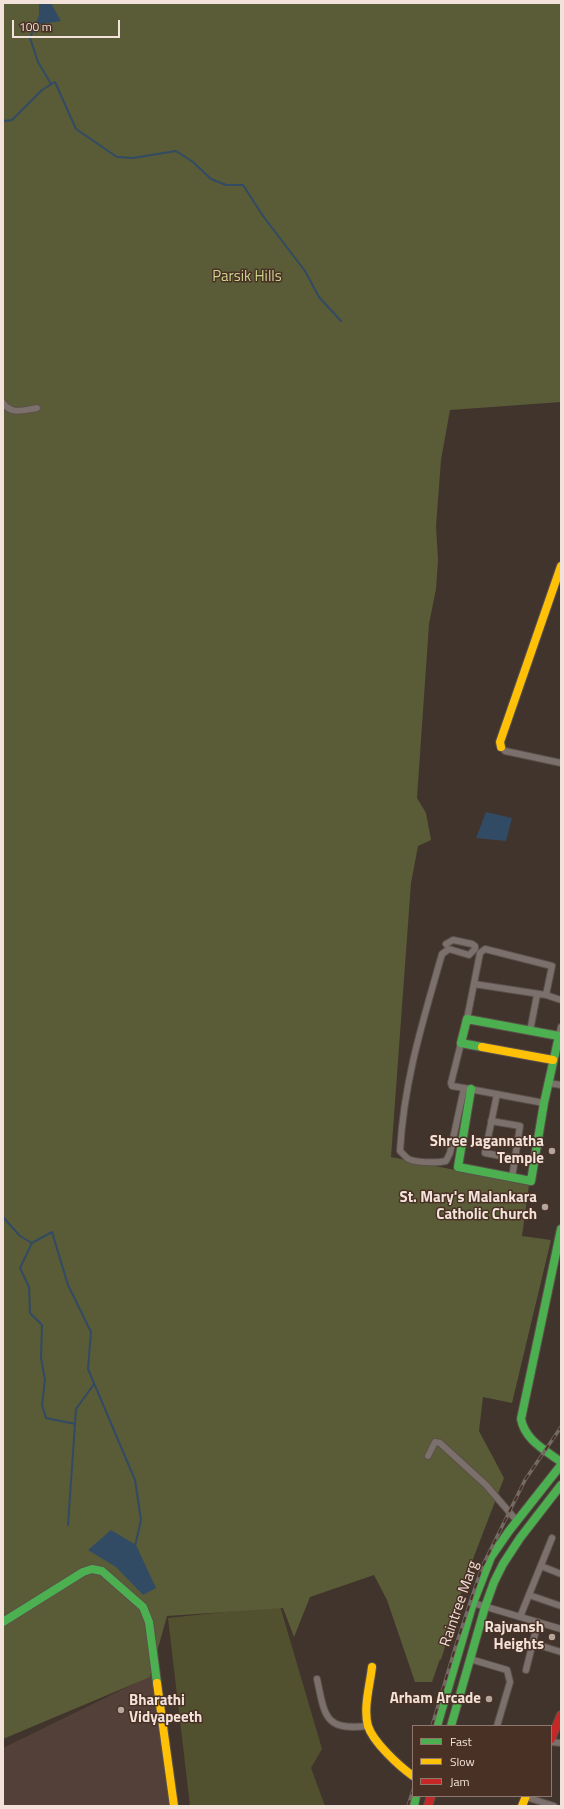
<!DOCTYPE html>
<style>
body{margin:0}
#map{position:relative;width:564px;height:1809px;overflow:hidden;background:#41342d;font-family:"Titillium Web",sans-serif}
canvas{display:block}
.frame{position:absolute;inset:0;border:4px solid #f2e2da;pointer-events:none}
.legend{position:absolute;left:412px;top:1725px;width:140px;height:72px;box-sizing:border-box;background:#493125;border:1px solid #8d786d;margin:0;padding:5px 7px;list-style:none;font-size:12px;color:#f2e2da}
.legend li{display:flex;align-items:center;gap:8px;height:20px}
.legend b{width:20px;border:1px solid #8d786d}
.scale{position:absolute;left:12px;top:20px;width:108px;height:18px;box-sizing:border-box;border:2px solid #f2e2da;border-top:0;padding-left:5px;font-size:12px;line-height:14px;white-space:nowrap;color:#f2e2da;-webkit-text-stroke:3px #493125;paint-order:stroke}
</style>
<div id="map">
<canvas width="564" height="1809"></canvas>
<div class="frame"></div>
<ul class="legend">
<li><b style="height:5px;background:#4caf50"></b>Fast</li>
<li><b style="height:5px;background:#ffc107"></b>Slow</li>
<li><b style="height:5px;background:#c62828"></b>Jam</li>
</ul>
<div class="scale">100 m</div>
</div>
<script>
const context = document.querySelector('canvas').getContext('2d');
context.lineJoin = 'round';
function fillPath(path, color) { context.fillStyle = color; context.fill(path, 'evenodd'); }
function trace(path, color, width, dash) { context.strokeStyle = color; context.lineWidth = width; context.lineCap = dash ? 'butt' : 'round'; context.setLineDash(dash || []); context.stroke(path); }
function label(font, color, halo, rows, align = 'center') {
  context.font = font + ' "Titillium Web",sans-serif'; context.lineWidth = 3; context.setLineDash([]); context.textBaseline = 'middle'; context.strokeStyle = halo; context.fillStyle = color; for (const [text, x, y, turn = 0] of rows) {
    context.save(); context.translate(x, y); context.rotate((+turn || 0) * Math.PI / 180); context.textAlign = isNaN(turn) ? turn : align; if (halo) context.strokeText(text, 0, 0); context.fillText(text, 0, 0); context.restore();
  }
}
const education = new Path2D(`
 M156,1673L178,1806H3V1748Z`);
const green = new Path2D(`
 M280,1606L322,1749L311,1768L325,1806H190L168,1618Z`);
const forest = new Path2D(`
 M3,3H561V402L450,410L441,460L436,526L438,560L436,589L429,624L417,798L426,813L431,840L418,846L411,883L391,1157L529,1185L522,1236L551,1240L512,1403L483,1397L479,1431L504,1478L465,1580L441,1660L440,1659L432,1682H415L387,1600L374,1575L310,1597L294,1637L283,1608L167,1616L150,1677L3,1739Z`);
const water = new Path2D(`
 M39,3H51L61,21L35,25L39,15Z
 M486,812L512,818L506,841L476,838Z
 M111,1530L136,1545L156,1588L143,1595L116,1567L88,1550Z`);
const stream = new Path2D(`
 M35,25L30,38L38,62L51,84
 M3,121L12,120L42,90L55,82L76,129L117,157L133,158L176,151L193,162L211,179L226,185H243L263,216L305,271L319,297L341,321
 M3,1217L20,1236L32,1243L52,1232L68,1285L91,1332L88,1369L135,1480L141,1520L135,1546
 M32,1243L20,1268L29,1287L30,1313L42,1325L41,1358L45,1380L42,1405L46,1418L75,1424
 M68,1525L76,1409L94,1384`);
const street = new Path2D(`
 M3,403C11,415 24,410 37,408
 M501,747L505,751L561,763
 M446,944L453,940L472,944L475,946V949L469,955L449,949L442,954C423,1021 404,1080 400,1151C402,1153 405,1156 407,1158C413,1163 438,1163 446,1161L450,1153L464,1088L544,1103
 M474,984L546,995L561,1000
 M467,1019L480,953L485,949L552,966L546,995
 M530,1031L537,995
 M559,1036L561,1027
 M461,1043L451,1083L452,1086L464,1088
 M548,1083L561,1085
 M497,1094L485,1153L516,1159
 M491,1121L520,1126L512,1178
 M428,1456L435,1442L440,1443L486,1485L517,1521
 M541,1566L561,1574
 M529,1595L561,1606
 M473,1603L561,1629
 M520,1617L552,1538
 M532,1643L561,1652
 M470,1659L507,1670L510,1682L497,1726
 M526,1670L538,1622
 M317,1679C325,1716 324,1731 368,1726
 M551,1742L561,1743
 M526,1797L554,1806`);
const fast = new Path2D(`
 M471,1089L458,1167L531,1181L544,1103L559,1036L467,1019L461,1043L482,1047
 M561,1229L521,1419C525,1440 545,1450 561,1462
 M3,1622L83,1572L92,1569L102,1571L143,1607L149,1622L157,1683
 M437,1726L473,1603L491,1557L509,1531L561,1465
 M451,1726L485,1607L494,1582L503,1564L520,1538L561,1485
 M414,1806L416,1796`);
const slow = new Path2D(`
 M501,747L500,742L561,566
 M482,1047L553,1060
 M372,1667C370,1685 363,1708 368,1726C373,1742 399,1766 413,1776
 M157,1683L174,1806
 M522,1806L526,1796`);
const jam = new Path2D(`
 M551,1739L561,1715
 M428,1806L431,1796`);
const rail = new Path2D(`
 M432,1726L456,1645L482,1567L525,1480L561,1427
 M408,1806L413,1790`);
const markers = [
 [552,1151,4,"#b4a59d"],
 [545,1207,4,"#b4a59d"],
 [552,1637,4,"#b4a59d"],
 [489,1699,4,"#b4a59d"],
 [121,1710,4,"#b4a59d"]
];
const parkNames = [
 ["Parsik Hills",247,277]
];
const poiNames = [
 ["Shree Jagannatha",544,1142],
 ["Temple",544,1159],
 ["St. Mary's Malankara",537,1198],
 ["Catholic Church",537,1215],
 ["Rajvansh",544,1628],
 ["Heights",544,1645],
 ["Arham Arcade",481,1699],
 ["Bharathi",129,1701,"left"],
 ["Vidyapeeth",129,1718,"left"]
];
const streetNames = [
 ["Raintree Marg",460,1604,-71]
];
fillPath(education, '#524039');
fillPath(green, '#515130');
fillPath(forest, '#5a5b37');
fillPath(water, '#324b65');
trace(stream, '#324b65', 2);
trace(street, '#5b504a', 8);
trace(fast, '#5b504a', 10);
trace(slow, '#5b504a', 10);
trace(jam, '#5b504a', 10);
trace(street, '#7b706b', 6);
trace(fast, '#4caf50', 8);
trace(slow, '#ffc107', 8);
trace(jam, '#c62828', 8);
trace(rail, '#746a64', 3.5);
trace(rail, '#493125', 2, [6]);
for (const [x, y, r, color] of markers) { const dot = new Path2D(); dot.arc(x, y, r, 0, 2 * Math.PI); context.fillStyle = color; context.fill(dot); trace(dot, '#493125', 1.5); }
label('15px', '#cdd38e', '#493125', parkNames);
label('bold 15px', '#f2e2da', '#493125', poiNames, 'right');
label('15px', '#f2e2da', '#493125', streetNames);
</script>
